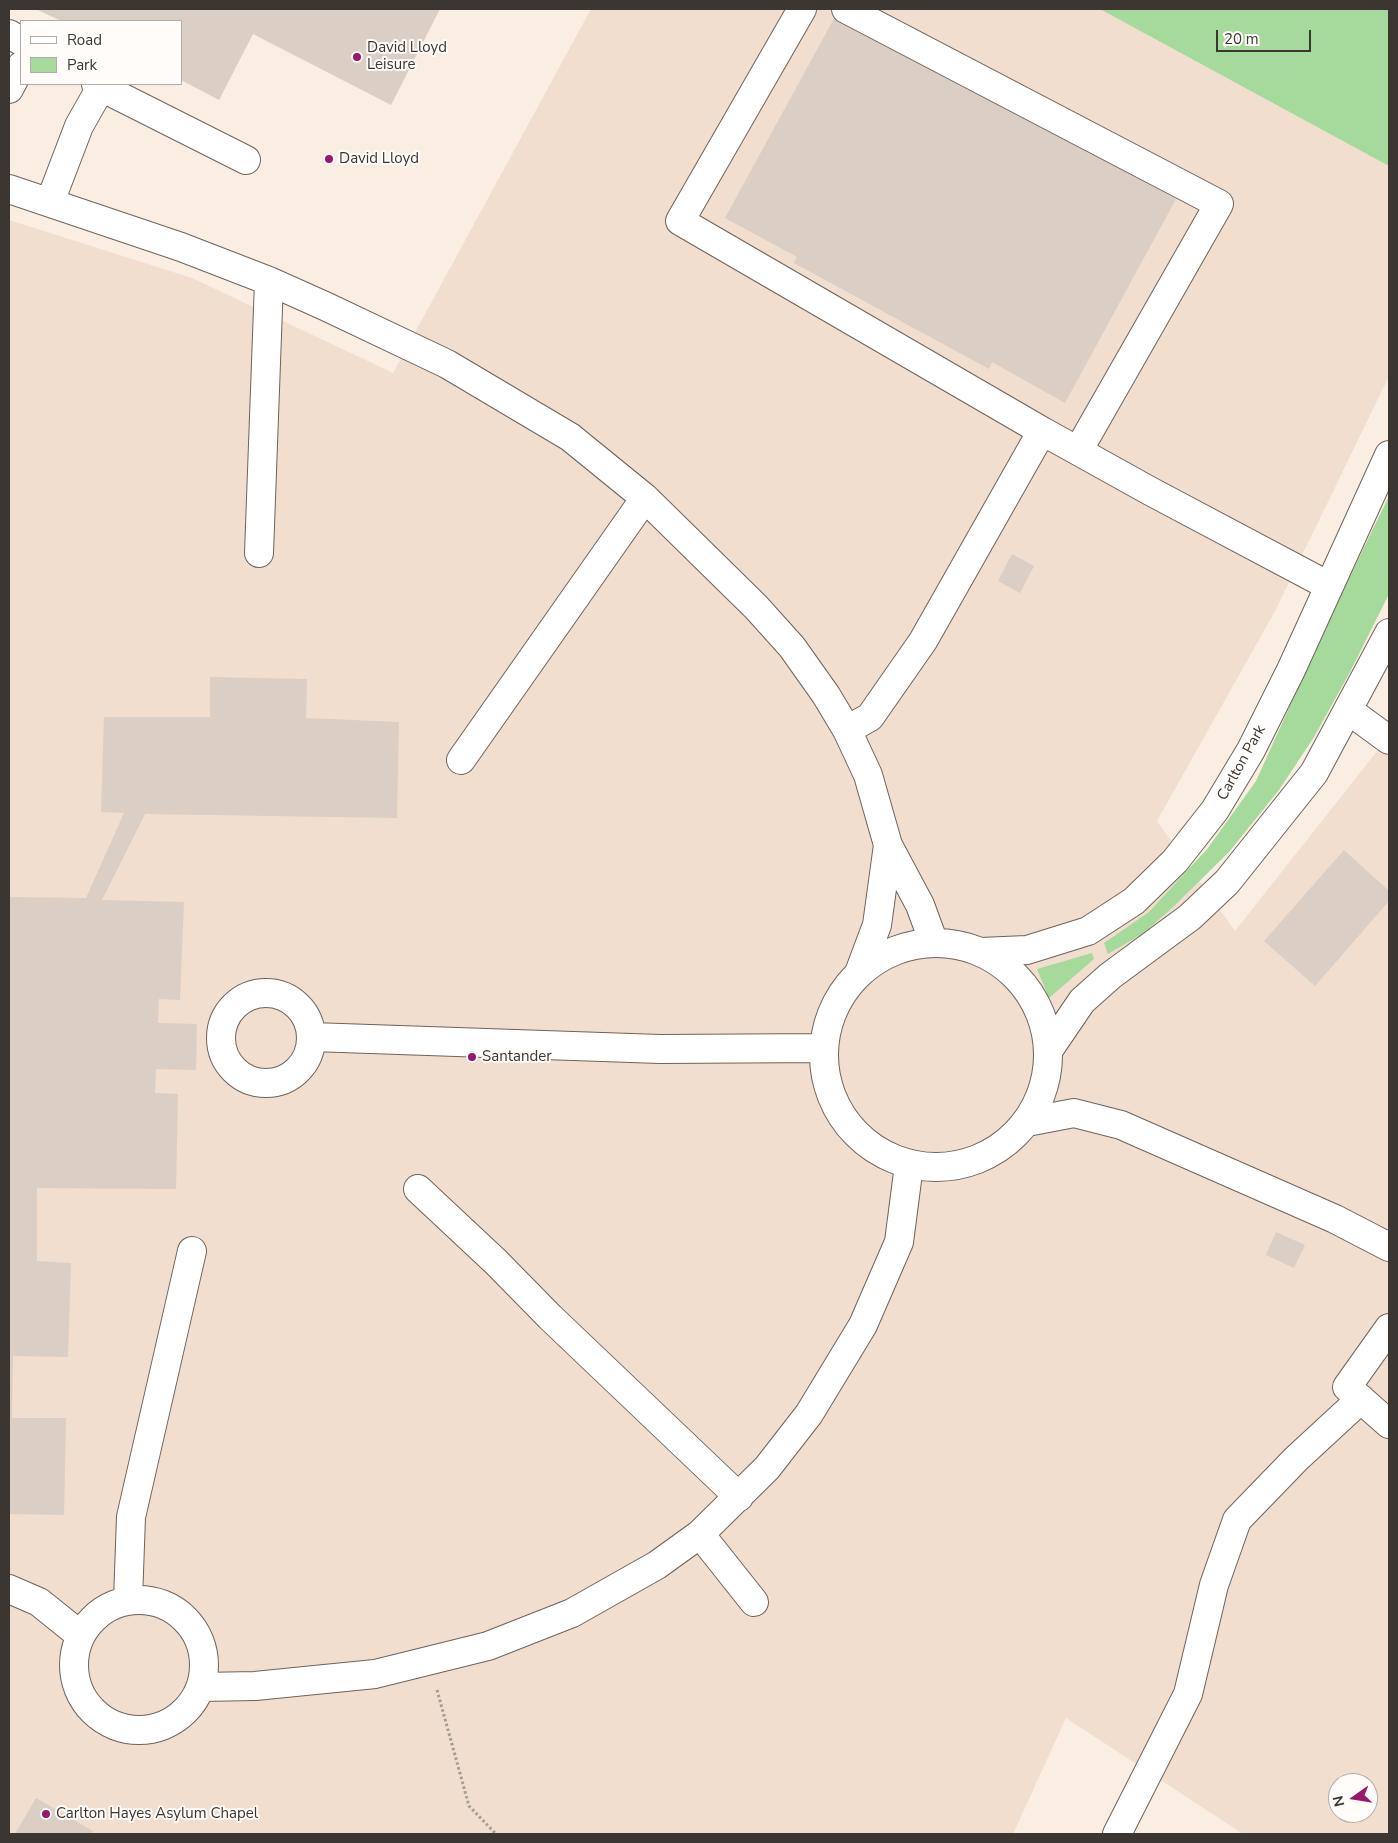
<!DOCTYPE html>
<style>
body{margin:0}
#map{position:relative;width:1398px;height:1843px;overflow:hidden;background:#faede2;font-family:"Nunito Sans",sans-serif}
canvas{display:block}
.frame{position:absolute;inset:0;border:10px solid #3b3632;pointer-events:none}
.legend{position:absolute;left:20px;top:20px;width:162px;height:65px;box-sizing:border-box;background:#fffcfa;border:1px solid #b1adaa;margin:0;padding:6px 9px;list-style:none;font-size:15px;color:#3b3632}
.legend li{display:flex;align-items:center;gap:10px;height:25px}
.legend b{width:25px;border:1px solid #b1adaa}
.north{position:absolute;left:1328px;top:1773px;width:50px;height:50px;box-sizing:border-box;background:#fffcfa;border:1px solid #b1adaa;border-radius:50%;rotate:257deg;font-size:14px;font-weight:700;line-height:20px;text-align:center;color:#3b3632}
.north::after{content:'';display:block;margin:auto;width:18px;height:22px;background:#9b176a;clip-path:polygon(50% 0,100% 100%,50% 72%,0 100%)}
.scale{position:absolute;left:1216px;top:30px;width:95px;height:22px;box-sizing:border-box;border:2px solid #3b3632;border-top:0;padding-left:6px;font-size:15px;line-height:18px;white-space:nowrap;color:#3b3632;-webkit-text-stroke:4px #fffcfa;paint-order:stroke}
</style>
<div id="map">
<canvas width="1398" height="1843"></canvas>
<div class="frame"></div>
<ul class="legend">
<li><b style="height:6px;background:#fff"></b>Road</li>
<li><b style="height:14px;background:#a6d99c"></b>Park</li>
</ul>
<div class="north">N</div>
<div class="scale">20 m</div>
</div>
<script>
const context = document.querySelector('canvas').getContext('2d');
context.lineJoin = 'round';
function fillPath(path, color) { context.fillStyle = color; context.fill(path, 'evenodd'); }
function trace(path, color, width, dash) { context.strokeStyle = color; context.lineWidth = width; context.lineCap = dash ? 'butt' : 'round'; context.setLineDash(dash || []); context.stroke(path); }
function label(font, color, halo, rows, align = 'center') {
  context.font = font + ' "Nunito Sans",sans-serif'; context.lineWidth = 4; context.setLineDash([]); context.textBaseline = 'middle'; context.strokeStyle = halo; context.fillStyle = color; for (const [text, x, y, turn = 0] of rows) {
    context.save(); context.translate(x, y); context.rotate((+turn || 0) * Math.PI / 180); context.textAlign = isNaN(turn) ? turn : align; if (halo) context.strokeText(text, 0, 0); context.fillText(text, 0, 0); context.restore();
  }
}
const built = new Path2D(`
 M591,9H1123L1389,158V376L1274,613L1157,821L1235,931L1389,736V1834H1243L1066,1718L1013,1834H9V220L192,278L393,373ZM1338,1783H1368V1813H1338Z`);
const green = new Path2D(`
 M1100,9H1389V166Z
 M1389,496V594L1349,674L1314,737L1279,790L1229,852L1172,908L1144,933L1108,954L1104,943L1149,912L1208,848L1256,781L1332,613Z
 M1092,953L1094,959L1049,998L1037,969Z`);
const building = new Path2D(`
 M36,9H440L391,105L253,34L219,100L181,80V21H61Z
 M837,13L1176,199L1065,403L992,362L989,369L794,263L797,257L725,218Z
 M1012,554L1034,566L1020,593L998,581Z
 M210,677L307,679L306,718L399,722L397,818L145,814L102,900L184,902L180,1000L159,999L158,1023L197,1024L196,1070L156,1069L155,1093L178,1094L176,1189L37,1188V1261L71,1263L68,1357L13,1356L12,1418H66L64,1515L9,1514V897L86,898L124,813L101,812L104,717H210Z
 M1344,850L1389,891V901L1315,986L1264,941Z
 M1276,1232L1305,1245L1294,1268L1266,1255Z
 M36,1798L93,1831L91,1834H15Z`);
const path = new Path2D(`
 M437,1690L469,1806L496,1834`);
const minor = new Path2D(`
 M802,9L680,221L1042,431
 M846,9L1219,204L1078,451
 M9,34L21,41
 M101,87L246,160
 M9,89L21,66
 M9,189L181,247L269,281L327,307L447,364L570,437L645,498L756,607L792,647L826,695L847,730L868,775L888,845L920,905L934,943
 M50,202L79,126L101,87L96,84
 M259,553L269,281
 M1348,710L1389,740
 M847,730L870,717L923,641L1042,431L1150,491L1329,586
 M461,760L645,498
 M824 1055a112 112 0 1 1 224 0a112 112 0 1 1-224 0Z
 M981,952L1027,950L1088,931L1134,901L1175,861L1215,810L1251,750L1291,670L1389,455
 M859,973L877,925L888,845
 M221 1038a45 45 0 1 1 90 0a45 45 0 1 1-90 0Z
 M312,1037L660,1049L824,1048
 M1048,1051L1082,1001L1110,976L1190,917L1227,882L1314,773L1389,633
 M1027,1122L1074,1113L1121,1125L1335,1219L1389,1247
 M418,1189L496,1262L550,1317L739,1497
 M1389,1328L1347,1387L1389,1424
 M700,1534L754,1602
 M9,1589L39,1602L80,1635
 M74 1665a65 65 0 1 1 130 0a65 65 0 1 1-130 0Z
 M128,1600L131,1517L192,1251
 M201,1687L255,1686L375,1674L488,1646L572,1613L657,1565L700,1534L767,1468L809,1414L863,1325L899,1242L909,1165
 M1117,1834L1188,1694L1214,1585L1237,1520L1296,1459L1361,1399`);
const markers = [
 [357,57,5,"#9b176a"],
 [329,159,5,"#9b176a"],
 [472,1057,5,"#9b176a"],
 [46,1814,5,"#9b176a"]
];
const poiNames = [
 ["David Lloyd",367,48],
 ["Leisure",367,65],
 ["David Lloyd",339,159],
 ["Santander",482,1057],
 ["Carlton Hayes Asylum Chapel",56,1814]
];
const streetNames = [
 ["Carlton Park",1242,763,-61]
];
fillPath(built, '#f1dece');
fillPath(green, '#a6d99c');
fillPath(building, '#dbcec4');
trace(minor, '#6f635a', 30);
trace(path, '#a59b93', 3, [2.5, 2.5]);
trace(minor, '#fff', 28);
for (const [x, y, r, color] of markers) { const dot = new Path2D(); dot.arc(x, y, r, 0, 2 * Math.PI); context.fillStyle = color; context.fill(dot); trace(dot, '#fffcfa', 2); }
label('15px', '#3b3632', '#fffcfa', poiNames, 'left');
label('15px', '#3b3632', '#fffcfa', streetNames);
</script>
